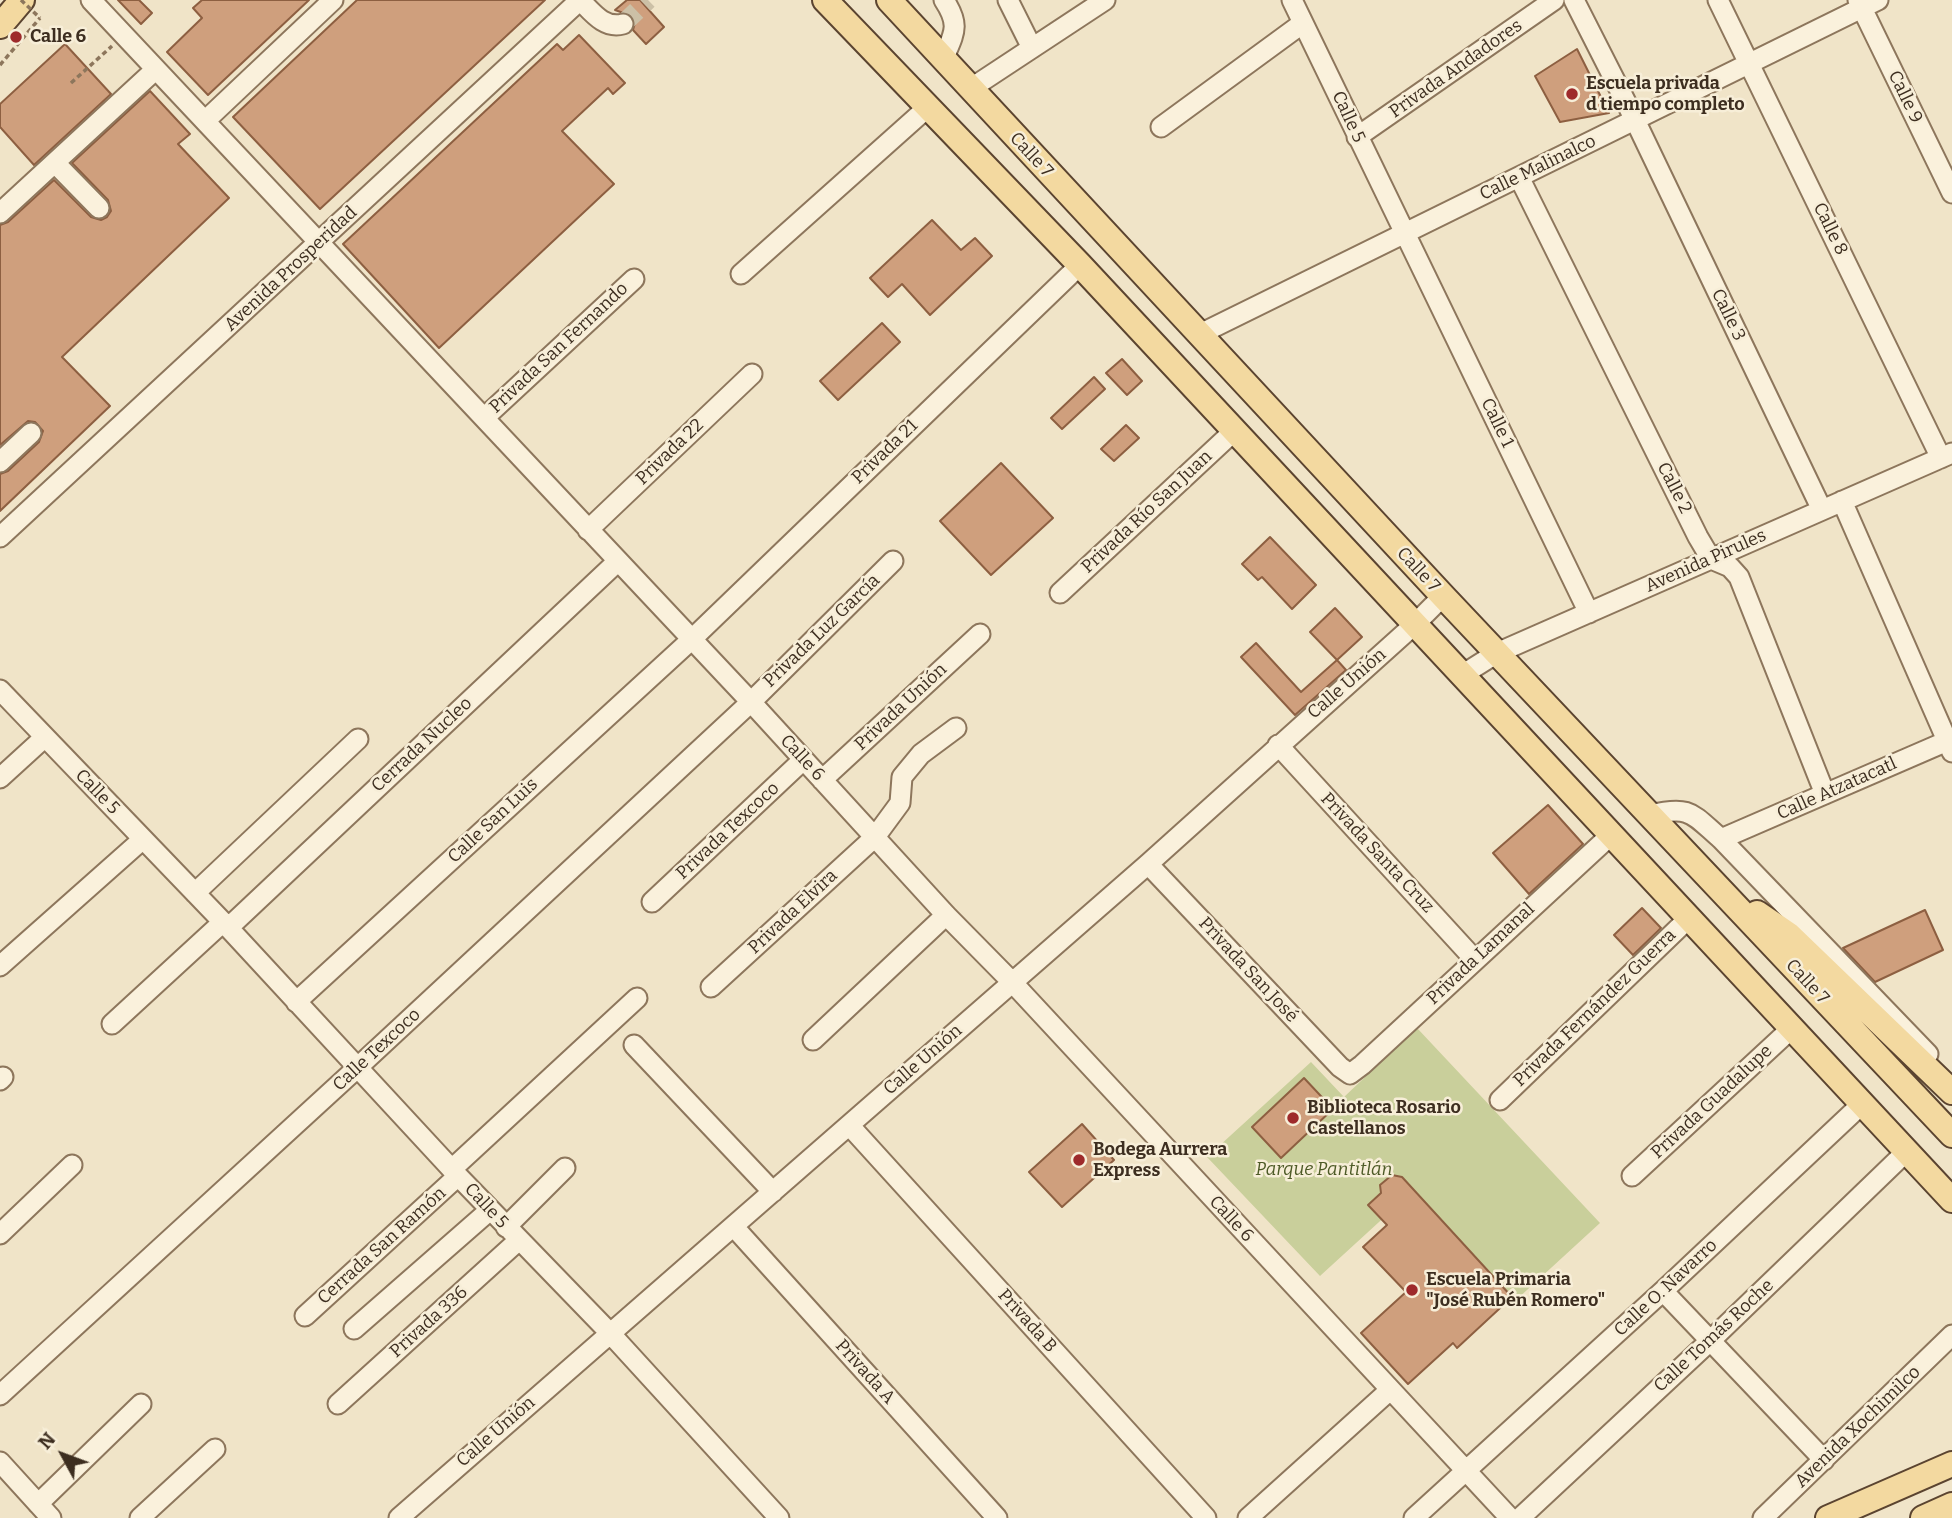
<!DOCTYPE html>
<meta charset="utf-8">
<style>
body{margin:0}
#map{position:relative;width:1952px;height:1518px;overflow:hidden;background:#f0e4c8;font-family:Bitter,serif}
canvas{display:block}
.north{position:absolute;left:28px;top:1420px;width:70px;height:70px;-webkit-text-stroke:5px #f7eed8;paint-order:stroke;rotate:311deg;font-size:19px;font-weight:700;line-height:28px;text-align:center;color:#3d2e20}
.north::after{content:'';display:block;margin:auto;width:24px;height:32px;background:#3d2e20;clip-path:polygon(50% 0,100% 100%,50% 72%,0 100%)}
</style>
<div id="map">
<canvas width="1952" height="1518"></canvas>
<div class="north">N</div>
</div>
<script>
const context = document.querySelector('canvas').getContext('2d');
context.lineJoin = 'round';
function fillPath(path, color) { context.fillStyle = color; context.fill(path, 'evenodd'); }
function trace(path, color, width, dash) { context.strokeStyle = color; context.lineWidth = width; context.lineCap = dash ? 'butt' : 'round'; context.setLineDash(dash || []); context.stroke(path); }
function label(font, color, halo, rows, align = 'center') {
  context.font = font + ' Bitter,serif'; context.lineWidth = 5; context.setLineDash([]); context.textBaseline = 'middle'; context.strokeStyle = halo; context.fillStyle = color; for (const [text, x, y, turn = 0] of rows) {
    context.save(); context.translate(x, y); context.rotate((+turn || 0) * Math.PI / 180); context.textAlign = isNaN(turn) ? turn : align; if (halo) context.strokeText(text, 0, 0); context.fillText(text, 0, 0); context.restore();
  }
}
const green = new Path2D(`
 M1417,1028L1600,1223L1515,1301L1414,1190L1320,1276L1207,1157L1311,1062L1344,1097Z`);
const building = new Path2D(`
 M118,0H139L152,13L141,24Z
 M202,0H309L208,95L167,52L202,18L193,8Z
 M357,0H545L320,209L233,117Z
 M627,0H640L664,27L646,44L633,30L635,23L632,16L615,10Z
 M579,35L625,83L613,94L608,88L562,131L614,184L439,348L343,244L557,44L563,50Z
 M65,44L111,94L34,165L0,127V104Z
 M1577,49L1609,113L1560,122L1535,76Z
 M150,91L190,134L178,144L229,198L62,357L110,406L0,511V474L8,471L39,442L43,431L35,422L28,421L0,445V225L8,222L54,180L91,217L101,220L107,217L111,211L108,200L72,163Z
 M932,220L961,250L975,238L992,256L930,315L902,284L888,297L870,278Z
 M882,323L900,342L838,400L820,381Z
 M1122,359L1142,381L1127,395L1106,373Z
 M1094,377L1105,389L1062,429L1051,418Z
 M1126,425L1139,438L1114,461L1101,449Z
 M1001,463L1053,518L991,575L940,521Z
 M1270,537L1316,585L1292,609L1262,577L1258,580L1242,564Z
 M1335,608L1362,637L1337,660L1310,632Z
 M1256,643L1301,692L1337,660L1346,670L1295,715L1241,657Z
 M1548,805L1583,844L1529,894L1493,853Z
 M1642,908L1661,928L1633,955L1614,935Z
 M1925,910L1943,950L1875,982L1843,948Z
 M1304,1078L1333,1109L1281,1158L1252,1127Z
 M1082,1124L1114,1160L1062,1207L1029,1172Z
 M1392,1175L1402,1177L1512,1297L1457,1348L1453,1343L1408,1384L1361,1333L1406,1292L1363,1247L1387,1225L1368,1205L1381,1193L1380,1185Z`);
const minorTunnel = new Path2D(`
 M623,24L648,0`);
const path = new Path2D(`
 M0,65L40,18
 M71,83L112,46`);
const minor = new Path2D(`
 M91,0L751,702L946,915L1012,982L1510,1518
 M580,0C592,12 604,29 623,24
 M1008,0L1032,48
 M1292,0L1589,613
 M1574,0L1635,120L1822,510
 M1718,0L1941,458
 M1858,0L1952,193
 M943,60C954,33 961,26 944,0
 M970,89L1105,0
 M205,121L333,0
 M1161,127L1303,23
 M1357,137L1554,0
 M55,163L99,208
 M1519,177L1698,537L1711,559L1730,567L1739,577L1825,794
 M0,213L155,70
 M741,274L927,108
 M1198,335L1878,0
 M484,418L634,279
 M0,462L31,433
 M1842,501L1952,752
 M588,530L752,374
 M0,537L580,0
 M1060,593L1233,432
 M1462,675L1497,653L1952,453
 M0,690L223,922L458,1176L609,1332L779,1518
 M1278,745L1475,960
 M0,778L45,737
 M822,780L980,634
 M1650,815C1691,805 1692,814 1721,839L1928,1054
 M1721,839L1952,739
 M1148,864L1340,1067L1350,1074L1362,1065L1612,834
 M195,893L358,739
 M652,902L803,760
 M228,928L617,562
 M0,966L143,839
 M711,987L875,837L900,803L902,777L921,754L956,728
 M296,1002L691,640L1080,265
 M112,1024L223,922
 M813,1040L946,915
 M634,1045L773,1192
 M0,1080L3,1077
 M1500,1100L1690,917
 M849,1125L1206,1518
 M452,1169L637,998
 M1632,1176L1792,1028
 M506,1227L565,1168
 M734,1227L997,1518
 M0,1234L72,1165
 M1663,1291L1824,1460
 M305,1316L458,1176
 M354,1329L490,1210
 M0,1395L357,1068L751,702L893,561
 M338,1404L519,1240
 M0,1462L51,1518
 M38,1504L141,1404
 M140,1518L215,1449
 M399,1518L1148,864L1415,624L1443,596
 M1248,1518L1390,1390
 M1414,1518L1663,1291L1863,1103
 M1520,1518L1711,1340L1907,1151
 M1763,1518L1952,1335`);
const major = new Path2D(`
 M825,0L1080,265L1952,1200
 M889,0L1443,596L1952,1135
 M0,26L22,0
 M1757,913L1789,935L1952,1092
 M1828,1518L1952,1464
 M1923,1518L1952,1505`);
const pathBridge = new Path2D(`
 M21,0L40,18`);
const markers = [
 [16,37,7,"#9e2a2b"],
 [1572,94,7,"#9e2a2b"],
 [1293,1118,7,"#9e2a2b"],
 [1079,1160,7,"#9e2a2b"],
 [1412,1290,7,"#9e2a2b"]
];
const poiNames = [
 ["Calle 6",30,37],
 ["Escuela privada",1586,84],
 ["d tiempo completo",1586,105],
 ["Biblioteca Rosario",1307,1108],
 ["Castellanos",1307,1129],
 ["Bodega Aurrera",1093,1150],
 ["Express",1093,1171],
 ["Escuela Primaria",1426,1280],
 ["\"José Rubén Romero\"",1426,1301]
];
const streetNames = [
 ["Privada Andadores",1456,69,-35],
 ["Calle 9",1905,97,64],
 ["Calle 5",1348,117,65],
 ["Calle 7",1031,155,47],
 ["Calle Malinalco",1538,168,-26],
 ["Calle 8",1830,229,64],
 ["Avenida Prosperidad",291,269,-43],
 ["Calle 3",1728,315,64],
 ["Privada San Fernando",559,348,-43],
 ["Calle 1",1497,423,64],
 ["Privada 22",670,452,-44],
 ["Privada 21",885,452,-44],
 ["Calle 2",1674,488,63],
 ["Privada Río San Juan",1147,512,-43],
 ["Avenida Pirules",1706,561,-24],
 ["Calle 7",1418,570,47],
 ["Privada Luz García",822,631,-44],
 ["Calle Unión",1347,684,-41],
 ["Privada Unión",901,707,-43],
 ["Cerrada Nucleo",422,745,-43],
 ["Calle 6",802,758,47],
 ["Calle Atzatacatl",1837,789,-24],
 ["Calle 5",97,792,46],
 ["Calle San Luis",493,821,-43],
 ["Privada Texcoco",728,831,-43],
 ["Privada Santa Cruz",1377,853,47],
 ["Privada Elvira",793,912,-43],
 ["Privada Lamanal",1481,954,-43],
 ["Privada San José",1248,970,47],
 ["Calle 7",1807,982,47],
 ["Privada Fernández Guerra",1595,1008,-44],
 ["Calle Texcoco",377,1050,-43],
 ["Calle Unión",923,1060,-41],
 ["Privada Guadalupe",1712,1102,-43],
 ["Calle 5",486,1206,47],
 ["Calle 6",1231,1219,47],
 ["Cerrada San Ramón",382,1246,-42],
 ["Calle O. Navarro",1666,1288,-43],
 ["Privada B",1027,1321,48],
 ["Privada 336",429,1322,-42],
 ["Calle Tomás Roche",1714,1336,-43],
 ["Privada A",865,1372,48],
 ["Avenida Xochimilco",1858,1427,-44],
 ["Calle Unión",496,1432,-41]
];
const parkNames = [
 ["Parque Pantitlán",1324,1170]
];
fillPath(green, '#c9cf9b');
fillPath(building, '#cf9f7d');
trace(building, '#8d5f41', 2);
trace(minorTunnel, '#ccc0a6', 19, [19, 10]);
trace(minor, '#8d765c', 23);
trace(major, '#5b4430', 28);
trace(path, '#8d765c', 3.5, [5, 3.5]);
trace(minor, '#faf1dc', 19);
trace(major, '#f3d9a0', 24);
trace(pathBridge, '#8d765c', 3.5, [5, 3.5]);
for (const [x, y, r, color] of markers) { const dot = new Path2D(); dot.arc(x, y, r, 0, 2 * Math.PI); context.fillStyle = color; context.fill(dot); trace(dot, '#f7eed8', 2.5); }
label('bold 18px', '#3d2e20', '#f7eed8', poiNames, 'left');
label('18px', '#3d2e20', '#f7eed8', streetNames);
label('italic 18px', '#4d5a26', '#f7eed8', parkNames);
</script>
